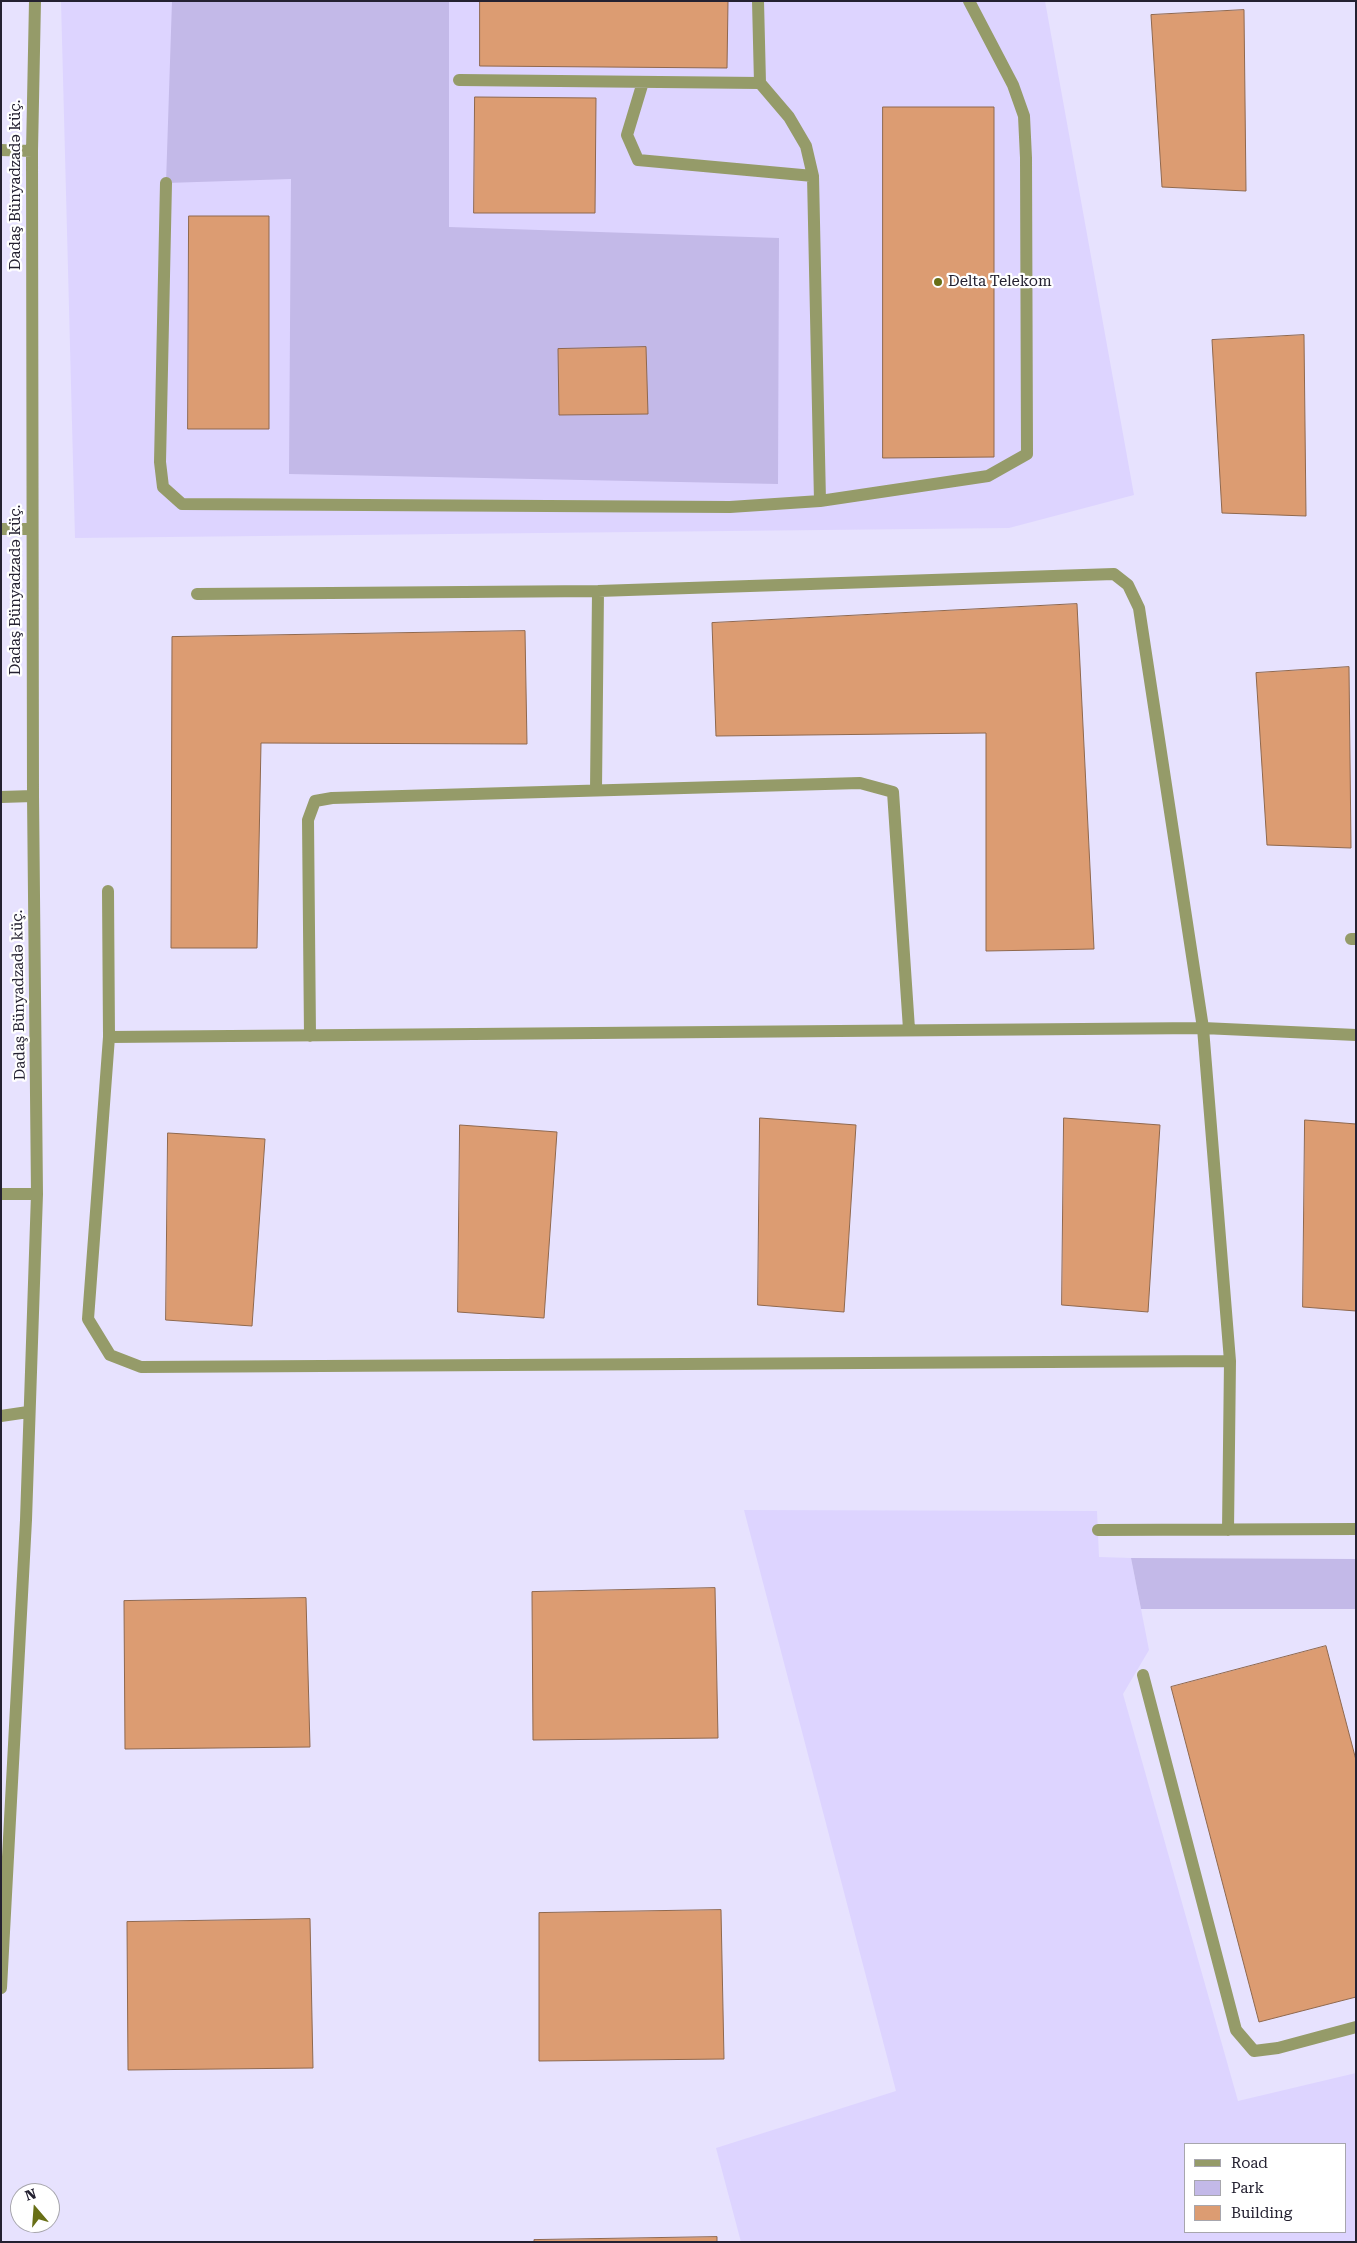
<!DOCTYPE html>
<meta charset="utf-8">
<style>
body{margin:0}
#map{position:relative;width:1357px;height:2243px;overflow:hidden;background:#e7e2fe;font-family:"Roboto Serif",serif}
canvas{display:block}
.frame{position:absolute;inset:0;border:2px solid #242131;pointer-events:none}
.legend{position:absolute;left:1184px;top:2143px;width:162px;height:90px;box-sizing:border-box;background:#fff;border:1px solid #a7a6ad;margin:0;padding:6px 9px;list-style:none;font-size:15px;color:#242131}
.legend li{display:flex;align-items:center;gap:10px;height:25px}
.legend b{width:25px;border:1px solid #a7a6ad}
.north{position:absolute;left:10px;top:2183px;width:50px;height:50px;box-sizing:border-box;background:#fff;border:1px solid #a7a6ad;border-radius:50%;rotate:342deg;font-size:14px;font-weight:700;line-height:20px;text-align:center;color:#242131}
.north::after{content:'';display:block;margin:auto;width:18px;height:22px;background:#686f16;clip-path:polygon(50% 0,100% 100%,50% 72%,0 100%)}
</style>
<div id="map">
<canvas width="1357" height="2243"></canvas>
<div class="frame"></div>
<ul class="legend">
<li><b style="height:6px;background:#959b69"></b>Road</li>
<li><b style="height:14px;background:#c3b9e8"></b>Park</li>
<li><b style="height:14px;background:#dc9c72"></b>Building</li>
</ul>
<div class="north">N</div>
</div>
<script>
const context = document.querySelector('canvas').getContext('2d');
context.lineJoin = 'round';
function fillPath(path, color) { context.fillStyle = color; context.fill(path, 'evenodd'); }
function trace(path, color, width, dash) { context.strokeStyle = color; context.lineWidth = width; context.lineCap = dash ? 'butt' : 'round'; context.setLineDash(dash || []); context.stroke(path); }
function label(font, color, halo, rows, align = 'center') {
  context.font = font + ' "Roboto Serif",serif'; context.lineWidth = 4.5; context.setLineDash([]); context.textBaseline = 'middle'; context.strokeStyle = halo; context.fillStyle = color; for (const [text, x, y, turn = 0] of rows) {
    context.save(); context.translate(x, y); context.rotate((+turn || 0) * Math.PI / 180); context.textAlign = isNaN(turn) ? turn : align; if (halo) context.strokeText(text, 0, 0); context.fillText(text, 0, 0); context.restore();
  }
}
const built = new Path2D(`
 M61,1H1045L1134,495L1009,528L75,538Z
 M744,1510L1097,1511L1099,1557L1131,1558L1149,1650L1123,1694L1238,2101L1356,2073V2242H741L716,2148L896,2091ZM1186,2144H1346V2232H1186Z`);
const green = new Path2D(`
 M172,1H449V227L779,238L778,484L289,474L291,179L166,183Z
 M1131,1558L1356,1559V1609H1141Z`);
const building = new Path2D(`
 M480,1H728L727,68L480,66Z
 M1244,10L1246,191L1162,187L1151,15Z
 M475,97L596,98L595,213H474Z
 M883,107H994V457L883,458Z
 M189,216H269V429H188Z
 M1304,335L1306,516L1222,513L1212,340Z
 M646,347L648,414L559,415L558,349Z
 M1077,604L1094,949L986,951V733L716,736L712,623Z
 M525,631L527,744L261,743L257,948H171L172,637Z
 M1349,667L1351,848L1267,845L1256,673Z
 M760,1118L856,1125L844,1312L758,1305Z
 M1064,1118L1160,1125L1148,1312L1062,1305Z
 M1305,1120L1356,1124V1311L1303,1307Z
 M460,1125L557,1132L544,1318L458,1312Z
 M168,1133L265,1139L252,1326L166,1320Z
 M715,1588L718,1738L533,1740L532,1592Z
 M306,1598L310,1747L125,1749L124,1601Z
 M1326,1646L1356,1760V1997L1259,2022L1171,1687Z
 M721,1910L724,2059L539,2061V1913Z
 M310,1919L313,2068L128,2070L127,1922Z
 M717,2237V2242H534V2240Z`);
const minor = new Path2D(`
 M459,80L760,83L758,1
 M643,82L627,135L638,160L813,176
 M760,83L789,117L806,146L813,176L820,501
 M1,150L32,151
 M166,183L160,462L163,487L182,504L730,507L820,501L988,476L1027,454L1026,158L1024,116L1013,85L969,1
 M1,529H32
 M197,594L598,591L1114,574L1128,585L1139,608L1203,1028L1230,1361
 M596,790L598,591
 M1,797L33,796
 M108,891L109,1037L88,1319L110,1355L141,1367L1230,1361L1228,1530
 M1351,939H1356
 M310,1036L308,820L315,801L332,798L860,783L893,792L909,1029
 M109,1037L1203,1028L1356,1035
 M1,1194H37
 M1,1416L28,1412
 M1098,1530L1356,1529
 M1143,1675L1236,2030L1254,2051L1278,2048L1356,2027
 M1,1988L26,1520L37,1194L33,796L32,151L35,1`);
const markers = [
 [938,282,5,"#686f16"]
];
const streetNames = [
 ["Dadaş Bünyadzadə küç.",16,185,-90],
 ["Dadaş Bünyadzadə küç.",16,590,-90],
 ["Dadaş Bünyadzadə küç.",19,995,-91]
];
const poiNames = [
 ["Delta Telekom",948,282]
];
fillPath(built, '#ddd4ff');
fillPath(green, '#c3b9e8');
fillPath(building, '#dc9c72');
trace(building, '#8f684e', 1);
trace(minor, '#959b69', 12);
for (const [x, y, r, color] of markers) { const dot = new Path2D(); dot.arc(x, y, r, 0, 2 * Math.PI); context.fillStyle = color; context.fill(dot); trace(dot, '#fff', 2); }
label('15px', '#242131', '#fff', streetNames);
label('15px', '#242131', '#fff', poiNames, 'left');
</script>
